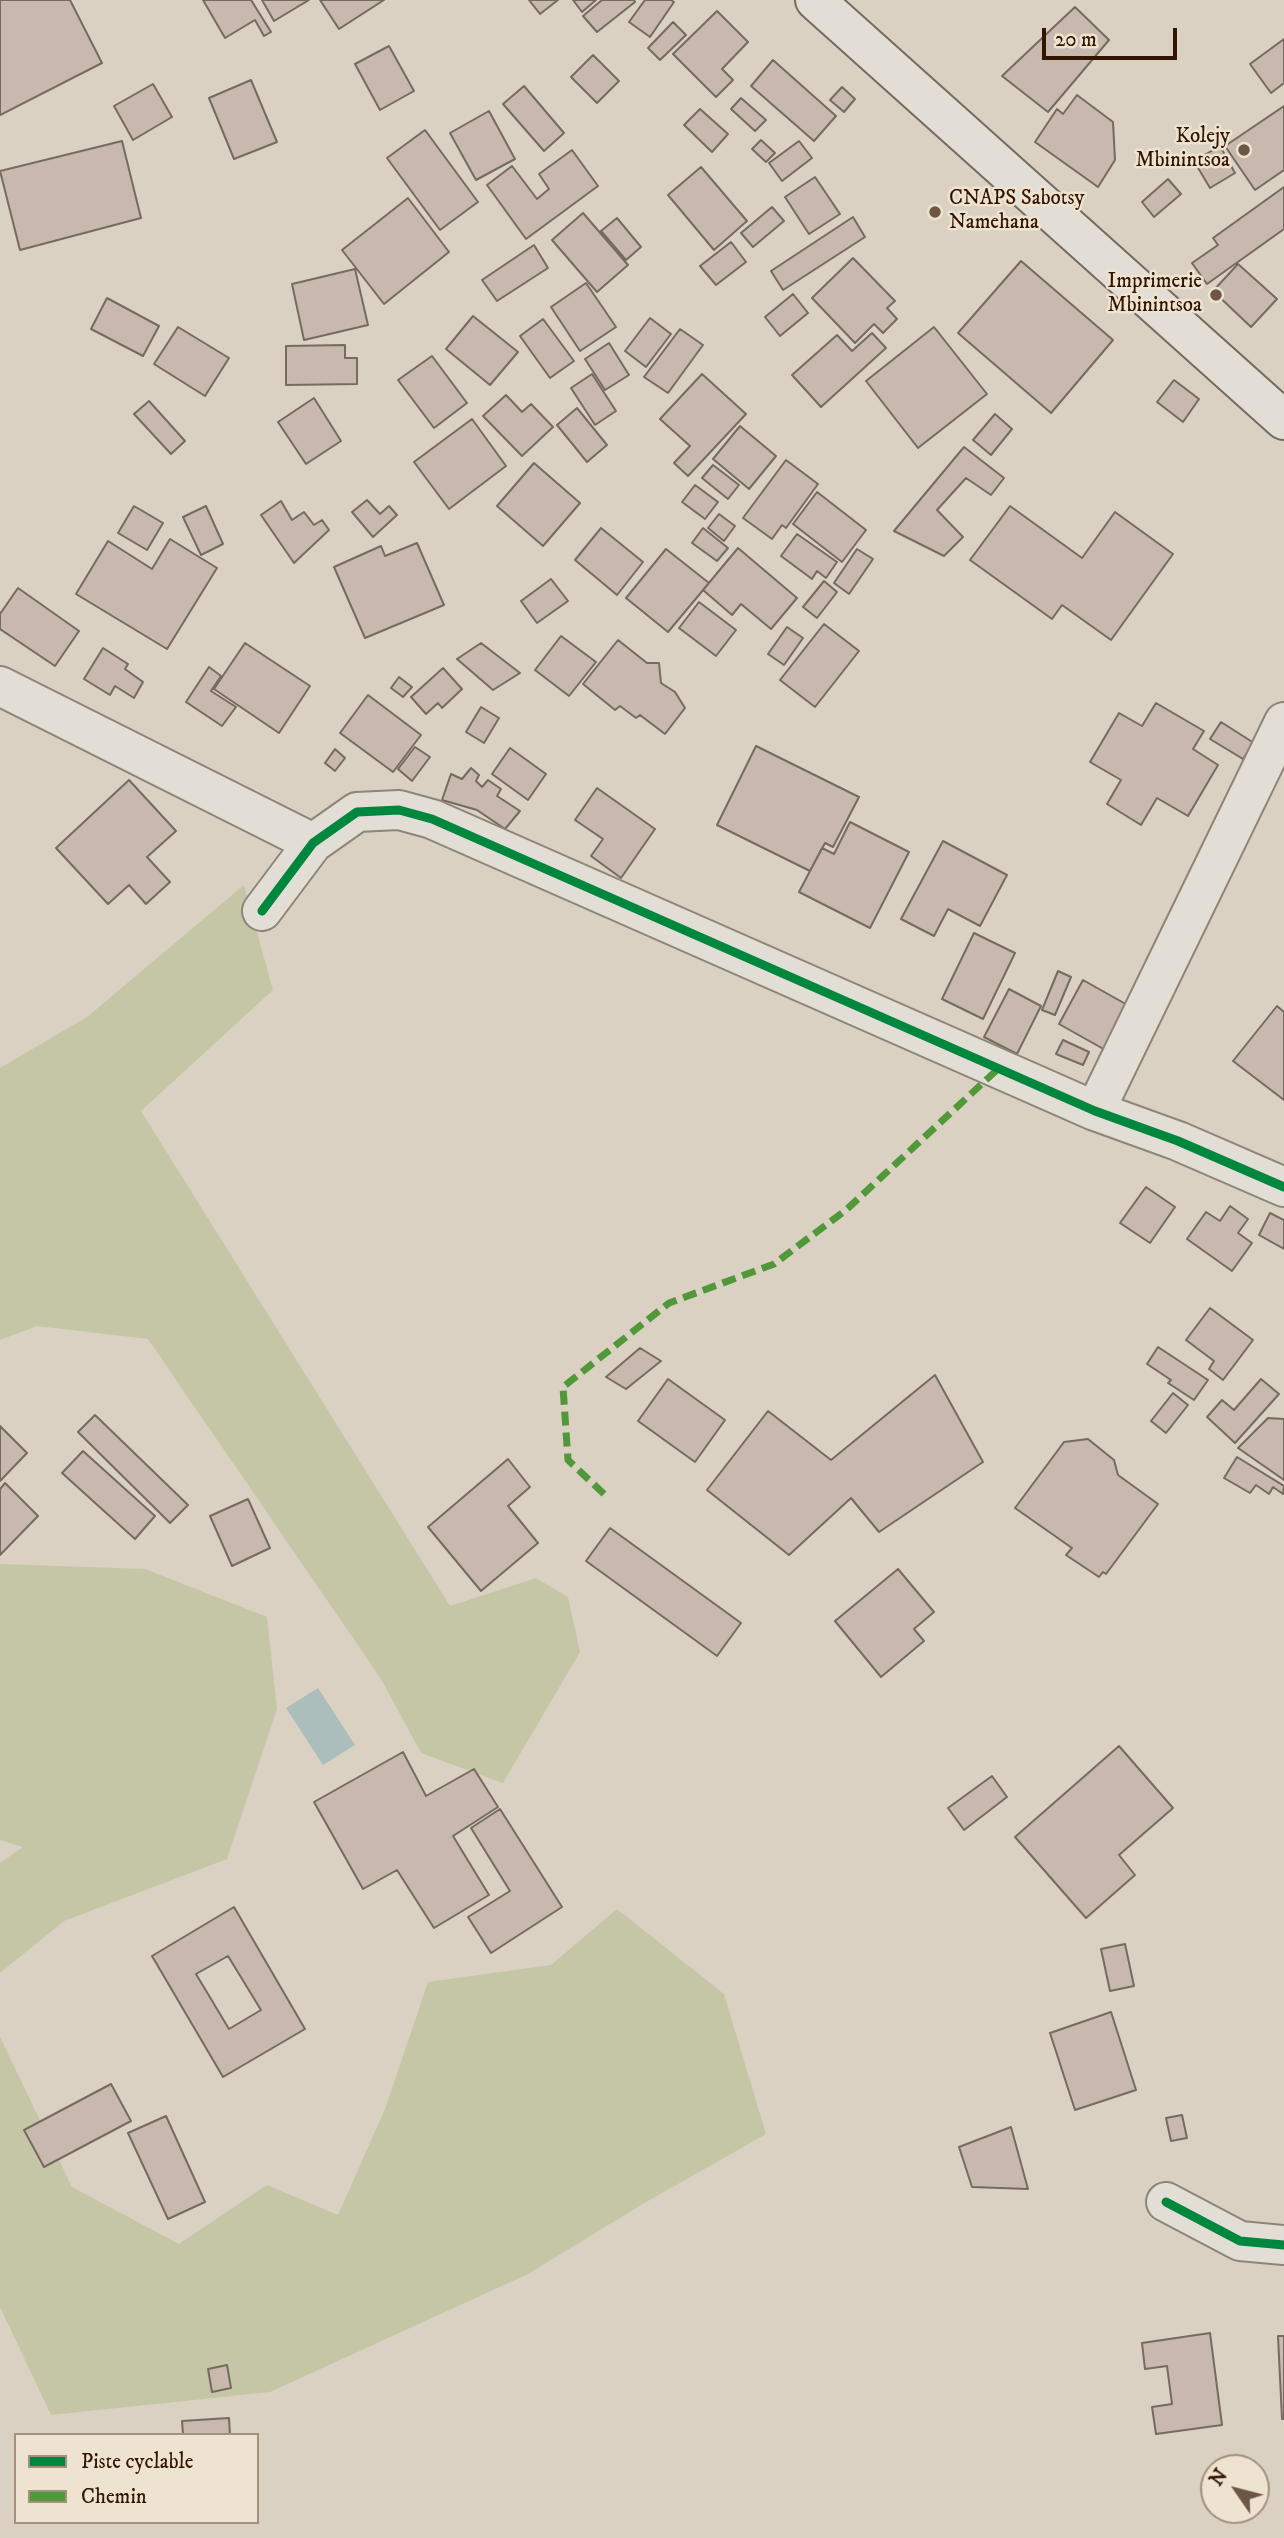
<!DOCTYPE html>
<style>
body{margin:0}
#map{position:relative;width:1284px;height:2538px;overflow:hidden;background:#dad1c2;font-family:"IM FELL DW Pica",serif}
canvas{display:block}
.legend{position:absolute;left:14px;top:2433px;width:245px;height:91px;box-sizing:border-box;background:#eee3d0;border:2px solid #a3917d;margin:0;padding:9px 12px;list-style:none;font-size:21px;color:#321500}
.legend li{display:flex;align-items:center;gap:14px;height:35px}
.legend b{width:35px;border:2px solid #a3917d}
.north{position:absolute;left:1200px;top:2454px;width:70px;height:70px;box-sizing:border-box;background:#eee3d0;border:2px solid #a3917d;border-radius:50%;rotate:305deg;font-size:19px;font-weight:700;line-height:28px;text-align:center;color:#321500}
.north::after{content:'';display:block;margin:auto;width:24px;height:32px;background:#6d5744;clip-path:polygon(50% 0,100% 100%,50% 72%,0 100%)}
.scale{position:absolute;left:1042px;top:28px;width:135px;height:32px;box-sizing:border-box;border:4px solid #321500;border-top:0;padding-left:9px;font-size:21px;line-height:24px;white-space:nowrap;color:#321500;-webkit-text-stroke:5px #eee3d0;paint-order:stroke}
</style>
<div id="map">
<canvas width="1284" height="2538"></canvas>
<ul class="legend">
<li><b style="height:9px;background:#00873e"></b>Piste cyclable</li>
<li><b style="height:9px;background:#509839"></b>Chemin</li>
</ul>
<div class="north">N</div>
<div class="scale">20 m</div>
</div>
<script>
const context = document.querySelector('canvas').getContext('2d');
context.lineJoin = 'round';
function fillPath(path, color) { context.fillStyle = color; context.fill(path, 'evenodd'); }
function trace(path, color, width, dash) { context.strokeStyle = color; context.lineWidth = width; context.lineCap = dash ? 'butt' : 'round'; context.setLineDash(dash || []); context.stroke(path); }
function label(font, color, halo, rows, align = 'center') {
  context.font = font + ' "IM FELL DW Pica",serif'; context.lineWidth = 5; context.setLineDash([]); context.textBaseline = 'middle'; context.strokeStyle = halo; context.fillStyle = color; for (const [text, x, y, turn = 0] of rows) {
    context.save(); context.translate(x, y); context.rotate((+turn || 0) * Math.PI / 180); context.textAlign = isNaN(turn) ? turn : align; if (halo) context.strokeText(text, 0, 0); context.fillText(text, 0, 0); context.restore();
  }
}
const green = new Path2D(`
 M244,885L273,990L141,1111L450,1606L536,1578L568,1597L580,1652L503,1783L421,1753L381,1679L148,1339L37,1326L0,1340V1068L87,1017Z
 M0,1564L145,1569L267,1617L277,1709L227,1859L64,1921L0,1973V1863L23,1847L0,1840Z
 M617,1909L724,1994L766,2134L641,2205L528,2274L270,2392L51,2415L0,2307V2037L72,2187L179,2244L267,2185L338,2215L385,2109L428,1982L551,1965Z`);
const water = new Path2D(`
 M318,1688L355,1745L323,1765L286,1708Z`);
const building = new Path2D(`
 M0,0H70L102,63L0,115Z
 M203,0H251L271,32L264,36L255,20L225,38Z
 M262,0H309L274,21Z
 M320,0H384L339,29Z
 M529,0H558L540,14Z
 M573,0H596L582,12Z
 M602,0H634L635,2L597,32L583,16Z
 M645,0H671L674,2L650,37L629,22Z
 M1075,7L1109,40L1048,112L1002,76Z
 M717,11L748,42L722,69L733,80L716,97L673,54Z
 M673,22L686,35L660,60L648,48Z
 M1284,39V83L1271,93L1250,64Z
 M389,46L414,91L380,110L355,64Z
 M593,55L619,81L597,103L571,77Z
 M773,60L836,116L814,141L751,86Z
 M251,80L277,142L234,159L209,98Z
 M153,84L172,117L133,140L114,106Z
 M524,86L564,133L544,151L503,104Z
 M842,87L855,99L844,112L830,100Z
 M1077,95L1113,122L1115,160L1098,187L1035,142L1057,109L1063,114Z
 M741,98L766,120L755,131L731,109Z
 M1284,106V170L1255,190L1225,146Z
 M700,109L728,134L712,152L684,125Z
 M489,111L515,159L476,180L450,133Z
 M425,130L478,202L440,230L387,158Z
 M761,140L775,153L766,162L752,149Z
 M122,141L141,218L20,250L0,171Z
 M799,141L812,158L782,181L769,163Z
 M1220,146L1235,173L1210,188L1194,161Z
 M572,150L598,186L526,239L487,185L512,166L537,199L549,189L539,174Z
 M701,167L747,221L714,250L668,195Z
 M815,177L840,214L809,234L785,197Z
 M1168,179L1181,194L1154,217L1142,202Z
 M1284,187V229L1207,284L1192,263L1218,245L1213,238Z
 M408,198L449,252L384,304L342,250Z
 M772,207L784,221L753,247L741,233Z
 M583,213L628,265L597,292L552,240Z
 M853,217L865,237L783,290L771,271Z
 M617,218L641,247L626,260L601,231Z
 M731,242L746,262L716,285L700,266Z
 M534,245L548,268L497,301L482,280Z
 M853,258L895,301L887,308L897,319L883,333L874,324L855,343L812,298Z
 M1021,261L1113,340L1051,413L958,333Z
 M1238,264L1277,299L1251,327L1213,291Z
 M355,269L368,325L304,340L292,284Z
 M586,283L616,327L580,351L551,307Z
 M793,294L808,313L780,336L765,317Z
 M107,298L159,326L143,356L91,329Z
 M473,316L518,352L490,385L446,349Z
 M650,318L671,334L646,367L625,351Z
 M543,319L574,361L550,378L520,336Z
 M178,327L229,358L205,396L154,364Z
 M934,327L987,394L918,448L866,381Z
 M680,329L703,345L668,393L644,377Z
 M872,333L886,348L821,407L792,375L837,335L852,351Z
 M609,343L629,375L605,390L585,359Z
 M345,345V358H357V384L286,385V346Z
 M432,356L467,403L434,428L398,380Z
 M592,374L616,411L595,425L571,388Z
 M702,374L746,414L688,476L674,463L690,446L660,419Z
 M1174,380L1199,399L1183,422L1157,402Z
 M506,395L522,412L531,404L553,427L522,456L483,416Z
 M314,398L341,441L306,464L278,422Z
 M149,401L185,441L171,454L134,414Z
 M577,408L607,445L587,462L557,425Z
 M995,414L1012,429L991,455L973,440Z
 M472,419L506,466L449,509L414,462Z
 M740,426L776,456L749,489L713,459Z
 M964,447L1004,478L991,495L966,478L937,510L963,537L944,556L894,531Z
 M786,460L818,484L786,528L782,525L772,539L743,518Z
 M534,463L580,503L543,546L497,506Z
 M713,465L739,485L728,499L702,478Z
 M695,485L718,502L705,519L682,502Z
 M817,492L866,530L842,562L793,524Z
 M367,500L380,514L389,506L397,515L373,537L352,512Z
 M281,501L292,520L304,512L314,525L322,520L329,530L294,563L261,515Z
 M134,506L163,523L147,550L118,533Z
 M206,506L223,544L201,555L183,517Z
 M1010,506L1082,558L1115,512L1173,554L1111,640L1062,605L1052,619L970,560Z
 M719,514L735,526L724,541L708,528Z
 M601,528L643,562L617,595L575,560Z
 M703,528L728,548L717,561L692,543Z
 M797,534L837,562L826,578L817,571L812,579L781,556Z
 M170,539L217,568L167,649L76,594L108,541L152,569Z
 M417,543L444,605L365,638L334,567L381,546L385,556Z
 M738,548L797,598L771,629L741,604L732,615L703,590Z
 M666,549L709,583L668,632L626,598Z
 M857,549L873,559L849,594L834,583Z
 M551,579L568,601L537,623L521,601Z
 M824,581L837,592L817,618L803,607Z
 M18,588L79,631L55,666L0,629V614Z
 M699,602L736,630L716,656L679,628Z
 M824,624L859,651L815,707L780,680Z
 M787,627L803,638L784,665L768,654Z
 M561,636L596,662L569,696L535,670Z
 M618,640L647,663H659L661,683L675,692L685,708L665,734L640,715L636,718L620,706L615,710L583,684Z
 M245,643L310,686L279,733L214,689Z
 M481,643L520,673L493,690L457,659Z
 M103,648L128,664L125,669L143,682L134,698L115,686L110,695L84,679Z
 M209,667L221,676L211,691L236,707L222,726L186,702Z
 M443,668L462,689L442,708L438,703L426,714L411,697Z
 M399,677L412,687L403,697L391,688Z
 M368,695L421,735L393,772L340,733Z
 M1156,703L1204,731L1193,749L1218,765L1188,816L1157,798L1141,825L1107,804L1121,780L1090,762L1119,713L1142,726Z
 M481,707L499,718L484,743L466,732Z
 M1221,722L1254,743L1243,759L1210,739Z
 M756,746L859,797L833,847L825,843L810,871L717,825Z
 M415,747L430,757L412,781L398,769Z
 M510,748L546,774L528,800L492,774Z
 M335,749L345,758L335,771L325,763Z
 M471,768L479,775L476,781L482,787L488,780L501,789L497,796L520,811L505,829L477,810L442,800L451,774L462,779Z
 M129,780L176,831L147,857L170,882L146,904L129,885L108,904L56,848Z
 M597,788L655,829L621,878L591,856L603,839L575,820Z
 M850,822L909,852L870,928L799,892L822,848L834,854Z
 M943,841L1007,875L980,926L948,909L934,936L901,919Z
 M974,933L1015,953L983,1019L942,999Z
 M1058,971L1071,977L1055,1015L1042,1010Z
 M1083,980L1131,1007L1107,1051L1059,1024Z
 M1009,989L1041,1006L1017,1054L984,1037Z
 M1277,1006L1284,1012V1100L1233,1061Z
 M1063,1040L1089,1052L1083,1065L1056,1054Z
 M1146,1187L1175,1207L1150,1243L1120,1223Z
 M1230,1206L1248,1219L1238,1233L1252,1243L1232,1271L1187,1239L1206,1212L1220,1221Z
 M1270,1213L1284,1220V1249L1259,1235Z
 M1210,1308L1253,1340L1223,1380L1209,1369L1214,1361L1186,1340Z
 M1158,1347L1208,1380L1194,1400L1168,1383L1171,1380L1147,1364Z
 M640,1348L661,1361L626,1389L606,1377Z
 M935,1375L983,1462L879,1532L851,1498L789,1555L707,1490L768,1411L831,1460Z
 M668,1379L725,1420L695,1462L638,1421Z
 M1261,1379L1279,1394L1235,1443L1207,1417L1222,1400L1234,1410Z
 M1173,1393L1188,1405L1166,1433L1151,1421Z
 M95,1415L188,1505L170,1523L78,1432Z
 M1268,1418L1284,1419V1480L1238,1448Z
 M0,1426L27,1453L0,1481Z
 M1088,1439L1114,1460L1118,1475L1158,1504L1106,1574L1103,1572L1099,1577L1066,1555L1072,1548L1015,1508L1064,1442Z
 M83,1451L155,1516L135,1539L62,1473Z
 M1237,1457L1284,1486L1283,1494L1273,1487L1269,1494L1256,1485L1250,1493L1224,1478Z
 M508,1459L530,1487L508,1506L538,1543L481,1591L428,1527Z
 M5,1483L38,1516L0,1555V1489Z
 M248,1499L270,1548L232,1566L210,1516Z
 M610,1528L741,1623L717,1656L586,1561Z
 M898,1569L934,1612L914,1629L924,1641L881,1677L835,1621Z
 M1119,1746L1173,1808L1119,1855L1135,1875L1086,1918L1015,1837Z
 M403,1752L426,1796L474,1769L498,1807L453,1836L489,1895L434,1928L397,1870L363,1889L314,1802Z
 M992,1776L1007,1797L964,1830L948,1808Z
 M500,1809L562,1907L491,1953L468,1917L510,1891L471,1828Z
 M234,1907L305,2029L223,2077L152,1956ZM228,1956L261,2010L229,2029L196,1974Z
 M1125,1944L1134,1986L1110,1991L1101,1949Z
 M1111,2012L1136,2090L1075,2110L1050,2033Z
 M111,2084L131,2121L44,2167L24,2130Z
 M1182,2115L1187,2138L1171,2141L1166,2118Z
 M166,2116L205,2202L168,2219L128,2133Z
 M1011,2127L1028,2189L972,2187L959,2147Z
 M1210,2333L1222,2425L1156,2434L1152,2407L1172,2404L1167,2366L1145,2369L1142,2343Z
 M1278,2336H1284V2419H1282Z
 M227,2365L231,2388L212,2392L208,2369Z
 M229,2418L230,2435H183L182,2421Z`);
const street = new Path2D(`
 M0,686L313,843
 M262,911L313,843L357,812L399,810L432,819L1095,1111L1178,1141L1284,1187
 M1095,1111L1284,722
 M1166,2202L1240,2241L1284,2245`);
const secondary = new Path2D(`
 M815,0L1284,420`);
const quiet = new Path2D(`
 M604,1494L568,1460L563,1387L669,1303L774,1264L846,1210L1000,1067`);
const cycleway = new Path2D(`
 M262,911L313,843L357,812L399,810L432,819L1095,1111L1178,1141L1284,1187
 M1166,2202L1240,2241L1284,2245`);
const markers = [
 [1244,150,7,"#6d5744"],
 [935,212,7,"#6d5744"],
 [1216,295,7,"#6d5744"]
];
const poiNames = [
 ["Kolejy",1230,138],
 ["Mbinintsoa",1230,162],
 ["CNAPS Sabotsy",949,200,"left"],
 ["Namehana",949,224,"left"],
 ["Imprimerie",1202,283],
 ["Mbinintsoa",1202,307]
];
fillPath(green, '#c5c6a6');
fillPath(water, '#acbebb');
fillPath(building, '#c8b8ae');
trace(building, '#756b60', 2);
trace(street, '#8e8579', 42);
trace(secondary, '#756b60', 42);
trace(street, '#e2ded6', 38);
trace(secondary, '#e2ded6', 38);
trace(quiet, '#509839', 7, [14, 7]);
trace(cycleway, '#00873e', 9);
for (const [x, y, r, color] of markers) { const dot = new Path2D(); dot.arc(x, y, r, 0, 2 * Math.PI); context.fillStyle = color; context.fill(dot); trace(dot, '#eee3d0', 2.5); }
label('21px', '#321500', '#eee3d0', poiNames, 'right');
</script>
